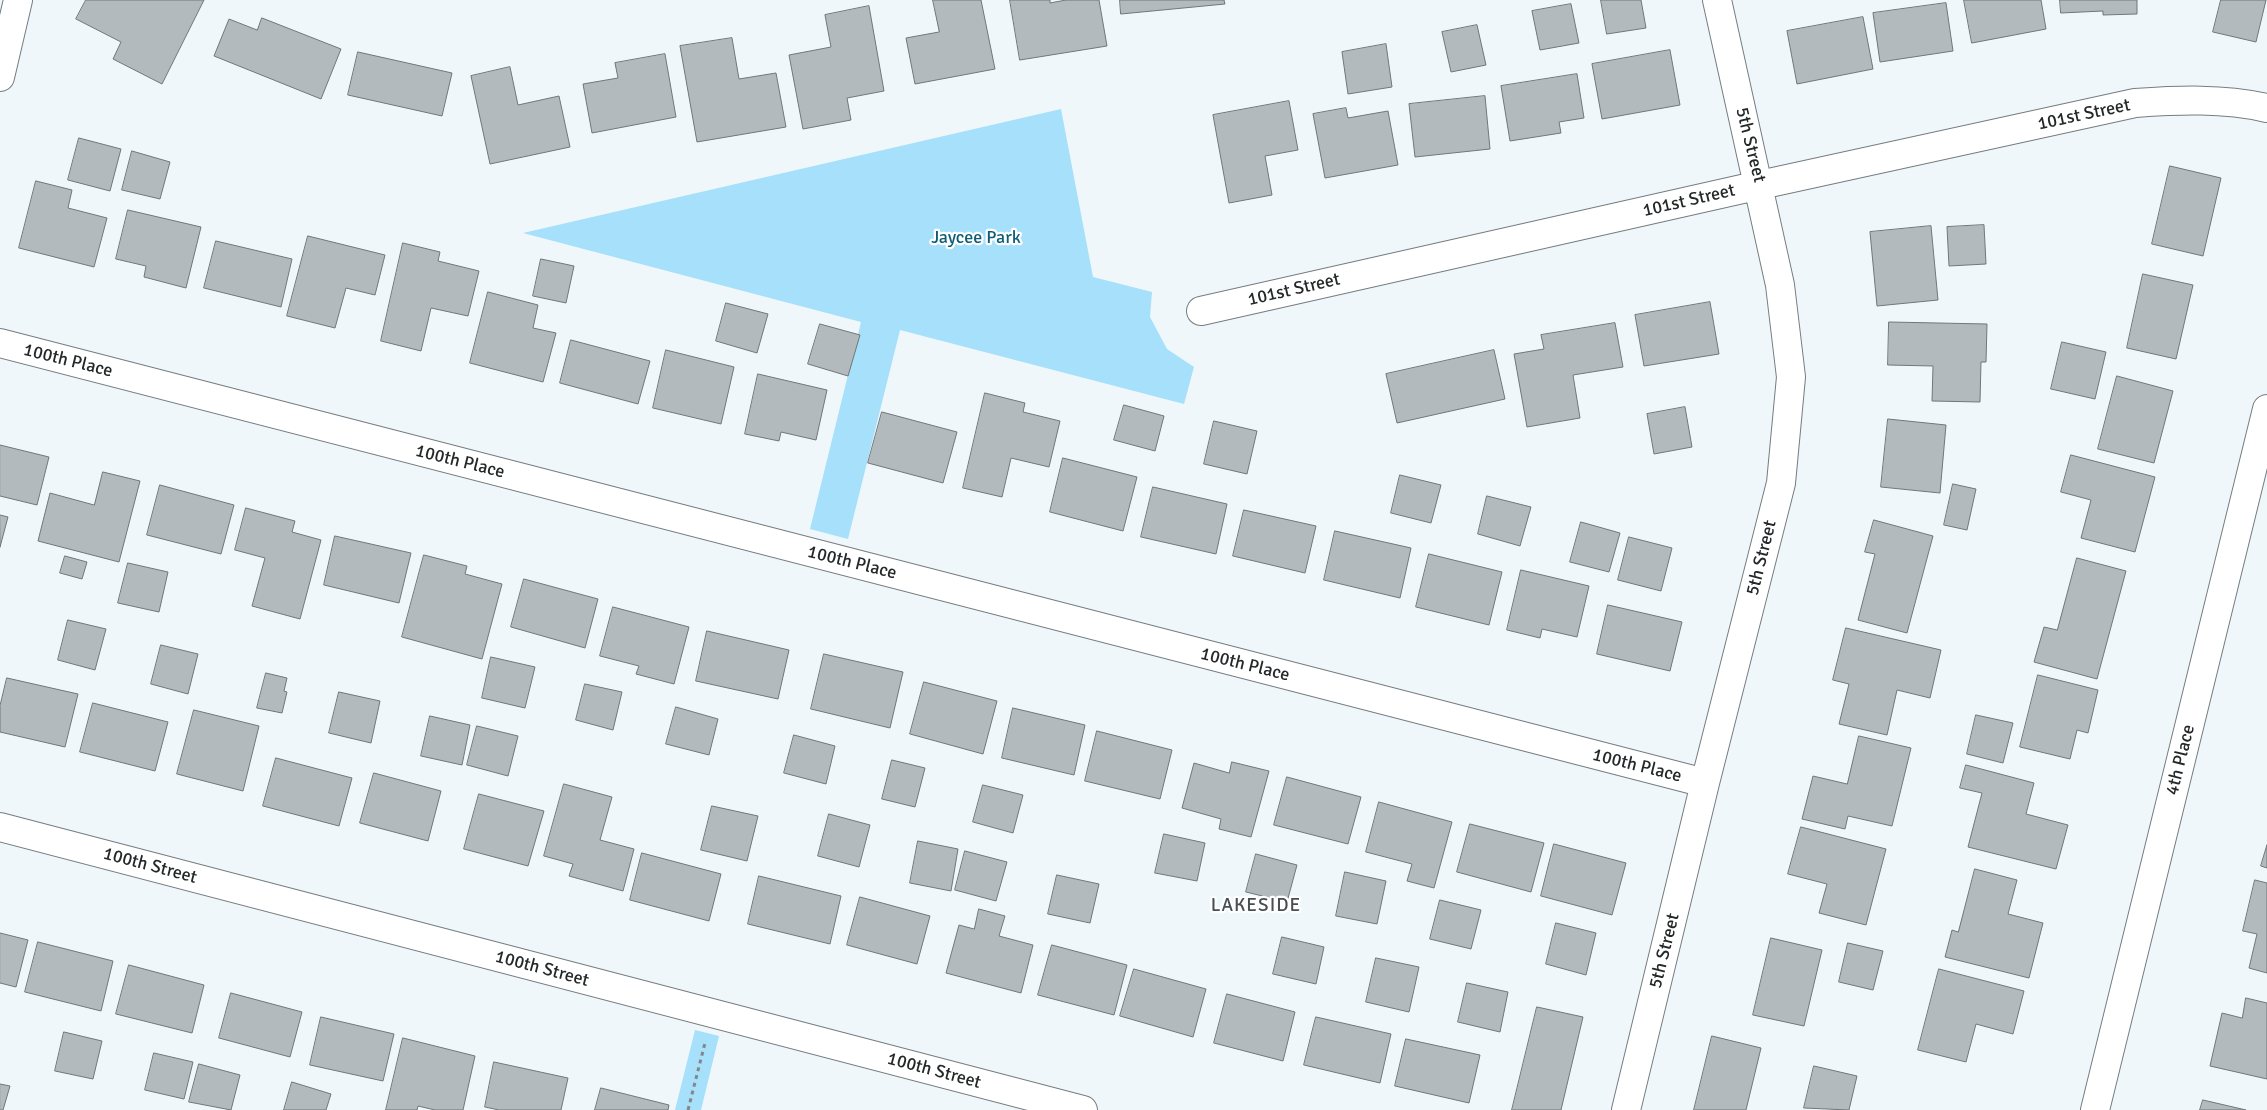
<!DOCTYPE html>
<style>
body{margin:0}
canvas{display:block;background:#eff7fb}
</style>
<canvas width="2267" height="1110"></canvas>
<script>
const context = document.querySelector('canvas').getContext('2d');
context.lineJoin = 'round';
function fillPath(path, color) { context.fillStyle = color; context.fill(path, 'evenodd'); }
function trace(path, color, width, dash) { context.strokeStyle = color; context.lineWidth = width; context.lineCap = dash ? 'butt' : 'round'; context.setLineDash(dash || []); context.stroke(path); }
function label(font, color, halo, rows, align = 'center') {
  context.font = font + ' Signika,sans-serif'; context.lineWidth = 4.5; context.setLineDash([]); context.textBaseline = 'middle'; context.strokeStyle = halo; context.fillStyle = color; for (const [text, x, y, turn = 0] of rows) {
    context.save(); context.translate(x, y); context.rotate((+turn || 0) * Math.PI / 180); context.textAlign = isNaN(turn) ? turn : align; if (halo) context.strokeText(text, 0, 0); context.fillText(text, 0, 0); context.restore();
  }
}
const green = new Path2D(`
 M1061,109L1093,277L1152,292L1150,317L1167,349L1194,367L1184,404L900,330L848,539L810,529L861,322L523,233Z
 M695,1030L719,1036L701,1110H675Z`);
const building = new Path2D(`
 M86,0H204L162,84L113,59L121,42L76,19Z
 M933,0H981L995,69L915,84L906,38L939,32Z
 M1010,0H1050V3L1066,0H1099L1107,46L1020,60Z
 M1120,0H1224L1225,4L1121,14Z
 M1601,0H1641L1646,28L1607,34Z
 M1964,0H2041L2046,29L1972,43Z
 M2060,0H2137V14L2103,15V11L2061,13Z
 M2221,0H2266L2256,42L2213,32Z
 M1946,3L1953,51L1880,62L1873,13Z
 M1571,4L1579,43L1540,50L1532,11Z
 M869,6L884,91L847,98L851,120L803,129L789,55L831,47L825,15Z
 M1863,17L1873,69L1797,84L1787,31Z
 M262,18L341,49L321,99L214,56L229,19L257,30Z
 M1477,25L1486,65L1451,72L1442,32Z
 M732,38L739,79L776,73L786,127L697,142L680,46Z
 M1386,44L1392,87L1348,94L1342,52Z
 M1670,50L1680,105L1602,119L1592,64Z
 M358,52L452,73L442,116L348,95Z
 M665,54L676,117L592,133L583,84L618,78L615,63Z
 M510,67L518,105L559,96L570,147L490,164L471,76Z
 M1577,74L1584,118L1559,122L1561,133L1510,141L1501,86Z
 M1485,96L1490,149L1415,157L1409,104Z
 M1289,101L1298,150L1265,156L1272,195L1229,203L1213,115Z
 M1346,108L1348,118L1388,111L1398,165L1325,178L1313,114Z
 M79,138L121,149L110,191L68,180Z
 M132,151L170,162L160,199L122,190Z
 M2170,166L2221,178L2203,256L2152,244Z
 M36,181L72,190L68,208L107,218L94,267L19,248Z
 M128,210L201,227L186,288L144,277L146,266L116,259Z
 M1984,225L1986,264L1949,266L1947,227Z
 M1931,226L1938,300L1877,306L1870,232Z
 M308,236L385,255L375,295L346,288L335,328L287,316Z
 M216,241L292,259L281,307L204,288Z
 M403,243L440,252L438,261L479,271L468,316L431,308L421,351L381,341Z
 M541,259L574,266L566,303L533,296Z
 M2143,274L2193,285L2176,359L2127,348Z
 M488,292L538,305L533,328L556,333L543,382L470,363Z
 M1710,302L1719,354L1644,366L1635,315Z
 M726,303L768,314L757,353L716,341Z
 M1889,322L1987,324L1986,362H1981L1980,402L1932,401L1933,366L1888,365Z
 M1615,323L1623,367L1573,375L1580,418L1527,427L1514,354L1544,349L1541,335Z
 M820,324L860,335L848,376L808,364Z
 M571,340L650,361L638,404L560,383Z
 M2062,342L2106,352L2095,399L2051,389Z
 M666,350L734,367L721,424L653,408Z
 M1494,350L1505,399L1397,423L1386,374Z
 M758,374L827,390L816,440L781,432L779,441L745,434Z
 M2117,376L2173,391L2154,463L2098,449Z
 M985,393L1025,403L1023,412L1060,421L1049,467L1011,458L1002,497L963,488Z
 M1124,405L1164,416L1155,451L1114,440Z
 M1685,407L1692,447L1654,454L1647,414Z
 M882,412L957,432L943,483L868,463Z
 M1888,419L1946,425L1940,493L1881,487Z
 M1214,421L1257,431L1247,474L1204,464Z
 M0,445L49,457L37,505L0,496Z
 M2071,455L2155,477L2135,552L2081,538L2091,500L2061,492Z
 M1063,458L1137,477L1123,531L1050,512Z
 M103,472L140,481L119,562L38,541L50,493L94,505Z
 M1400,475L1441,485L1431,523L1391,513Z
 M1953,484L1976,489L1967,530L1944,525Z
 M160,485L234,505L221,554L147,535Z
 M1153,487L1227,504L1216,554L1141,537Z
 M1487,496L1531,507L1520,546L1478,534Z
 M246,508L295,521L292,532L321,540L300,619L252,606L265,558L235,550Z
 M1244,510L1316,526L1305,573L1233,556Z
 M0,515L8,517L0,547Z
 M1874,520L1933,536L1907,633L1858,620L1875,554L1865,552Z
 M1581,522L1620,533L1609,572L1570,562Z
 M1335,531L1411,548L1400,598L1324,580Z
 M335,536L411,553L399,603L324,585Z
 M1629,537L1672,548L1661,591L1618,580Z
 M1429,554L1502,572L1489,625L1416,607Z
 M424,555L467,566L465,574L502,584L482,659L402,637Z
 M65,556L87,562L82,579L60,573Z
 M2077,558L2126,571L2097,679L2034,662L2044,627L2057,630Z
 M128,563L168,572L159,612L118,603Z
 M1521,570L1589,586L1577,637L1542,629L1540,638L1507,630Z
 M524,579L598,599L585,648L511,627Z
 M1608,605L1682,622L1670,671L1597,654Z
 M613,607L689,627L674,684L636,674L639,666L600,656Z
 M68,620L106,629L95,670L58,660Z
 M1846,628L1941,650L1930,698L1897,690L1887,735L1839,724L1849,684L1833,680Z
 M707,631L789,650L778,699L696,681Z
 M161,645L198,654L188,694L151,684Z
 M824,654L903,672L890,728L811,709Z
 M491,657L535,667L525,708L482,698Z
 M266,673L287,678L284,691L287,692L282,713L257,708Z
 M2038,675L2098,690L2088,733L2077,730L2070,759L2020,747Z
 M7,678L78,694L65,747L0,732V706Z
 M924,682L997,701L983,754L910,734Z
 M585,684L622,692L613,730L576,720Z
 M339,692L380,701L371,743L329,733Z
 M93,703L168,722L155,771L80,752Z
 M676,707L718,719L709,755L666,744Z
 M1013,708L1085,725L1074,775L1002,758Z
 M194,710L259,726L243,791L177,774Z
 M1976,715L2013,723L2003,763L1967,754Z
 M430,716L470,725L462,765L421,756Z
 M477,726L518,736L508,776L467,765Z
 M1097,731L1172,750L1160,799L1085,781Z
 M794,735L835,746L826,784L784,773Z
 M1859,736L1911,748L1892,826L1848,816L1845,829L1802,819L1813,776L1847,784Z
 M276,758L352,778L339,826L263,806Z
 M892,760L925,768L915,807L882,799Z
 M1232,762L1269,771L1251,837L1219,829L1221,819L1182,808L1194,763L1229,773Z
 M1966,765L2034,783L2026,814L2068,825L2056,869L1968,847L1982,793L1960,788Z
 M374,773L441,791L428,841L360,823Z
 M1287,777L1361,797L1348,844L1274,825Z
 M564,784L612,797L600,840L634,849L623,891L569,876L573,864L544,856Z
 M983,785L1023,795L1013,833L973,822Z
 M479,794L544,811L528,866L464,849Z
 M1379,802L1452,822L1434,888L1407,881L1412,864L1366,852Z
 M712,806L758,816L747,861L701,850Z
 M829,814L870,825L859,867L818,856Z
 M1470,824L1544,843L1531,892L1457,872Z
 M1801,827L1886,849L1866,925L1819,913L1827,884L1788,874Z
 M1164,834L1205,843L1197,881L1155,873Z
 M918,841L958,849L951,891L910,883Z
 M1554,844L1626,863L1612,915L1541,896Z
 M2267,845V868L2261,866Z
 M965,851L1007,862L996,901L955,890Z
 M642,853L721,874L709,921L630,900Z
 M1256,854L1297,865L1287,902L1246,892Z
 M1975,869L2017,880L2008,914L2043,923L2029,978L1945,957L1952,930L1958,932Z
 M1345,872L1386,881L1377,924L1336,916Z
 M1057,875L1099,884L1090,923L1048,914Z
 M759,876L841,896L830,944L748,924Z
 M2255,880L2267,883V973L2249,968L2257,934L2243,931Z
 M860,897L930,916L917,964L847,945Z
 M1440,900L1481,910L1471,949L1430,939Z
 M979,909L1005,916L999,936L1033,945L1021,993L946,973L959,925L974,929Z
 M1556,923L1596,933L1586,975L1546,964Z
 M0,933L28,940L16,987L0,983Z
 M1282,937L1324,947L1316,984L1273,974Z
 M1771,938L1822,950L1804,1026L1753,1015Z
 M38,942L113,961L101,1011L25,992Z
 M1848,943L1883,951L1873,990L1839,982Z
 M1052,945L1127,965L1114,1015L1038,995Z
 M1376,958L1419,967L1409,1012L1366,1002Z
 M129,965L204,985L192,1033L116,1014Z
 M1134,969L1206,989L1193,1037L1120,1016Z
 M1939,969L2024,991L2013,1034L1976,1024L1966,1062L1918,1050Z
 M1467,983L1508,992L1500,1032L1458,1022Z
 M231,993L302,1012L290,1057L219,1038Z
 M1227,994L1295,1012L1283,1061L1214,1043Z
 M2246,998L2267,1003V1079L2210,1066L2222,1013L2242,1018Z
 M1537,1007L1583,1017L1561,1110H1512Z
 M321,1017L394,1034L383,1081L310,1065Z
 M1316,1017L1391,1034L1380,1083L1304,1065Z
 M64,1032L102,1041L93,1079L55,1071Z
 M1712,1036L1761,1048L1746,1110H1694Z
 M403,1038L475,1056L463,1110H435L418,1106L417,1110H386Z
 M1406,1039L1480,1055L1469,1103L1395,1086Z
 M154,1053L193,1062L184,1099L145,1090Z
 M494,1062L568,1078L561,1110H499L485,1107Z
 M199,1064L240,1075L231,1110L189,1102Z
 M1814,1066L1857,1076L1849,1110L1804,1108Z
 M292,1082L331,1094L326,1110H284Z
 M0,1084L10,1086L3,1110H0Z
 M601,1088L669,1105L668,1110H595Z
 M2203,1100L2246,1110H2200Z`);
const path = new Path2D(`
 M688,1110L705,1043`);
const minor = new Path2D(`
 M0,77L18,0
 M1201,311L1760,185L2135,103C2179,100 2223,98 2267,108
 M0,343L1705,783
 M0,827L1083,1110
 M1626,1110L1705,783L1781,483L1791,377L1780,285L1717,0
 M2095,1110L2267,409`);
const streetNames = [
 ["101st Street",2084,115,-12],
 ["5th Street",1750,145,76],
 ["101st Street",1689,201,-13],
 ["101st Street",1294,290,-13],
 ["100th Place",68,361,14],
 ["100th Place",460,462,14],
 ["5th Street",1762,558,-76],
 ["100th Place",852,563,14],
 ["100th Place",1245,665,14],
 ["4th Place",2181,760,-76],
 ["100th Place",1637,766,14],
 ["100th Street",150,866,15],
 ["5th Street",1665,951,-76],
 ["100th Street",542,969,15],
 ["100th Street",934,1071,15]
];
const parkNames = [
 ["Jaycee Park",976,238]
];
const neighbourhoodNames = [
 ["LAKESIDE",1256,906]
];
fillPath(green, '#a6e0fa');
fillPath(building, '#b2babd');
trace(building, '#70777b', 1);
trace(minor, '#767d81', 30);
trace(path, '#82878a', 3, [4, 4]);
trace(minor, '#fff', 28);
label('18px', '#252829', '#fff', streetNames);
label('18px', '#0e5d78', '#fff', parkNames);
context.letterSpacing = '1px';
label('19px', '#484f52', '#fff', neighbourhoodNames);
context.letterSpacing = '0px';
</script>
